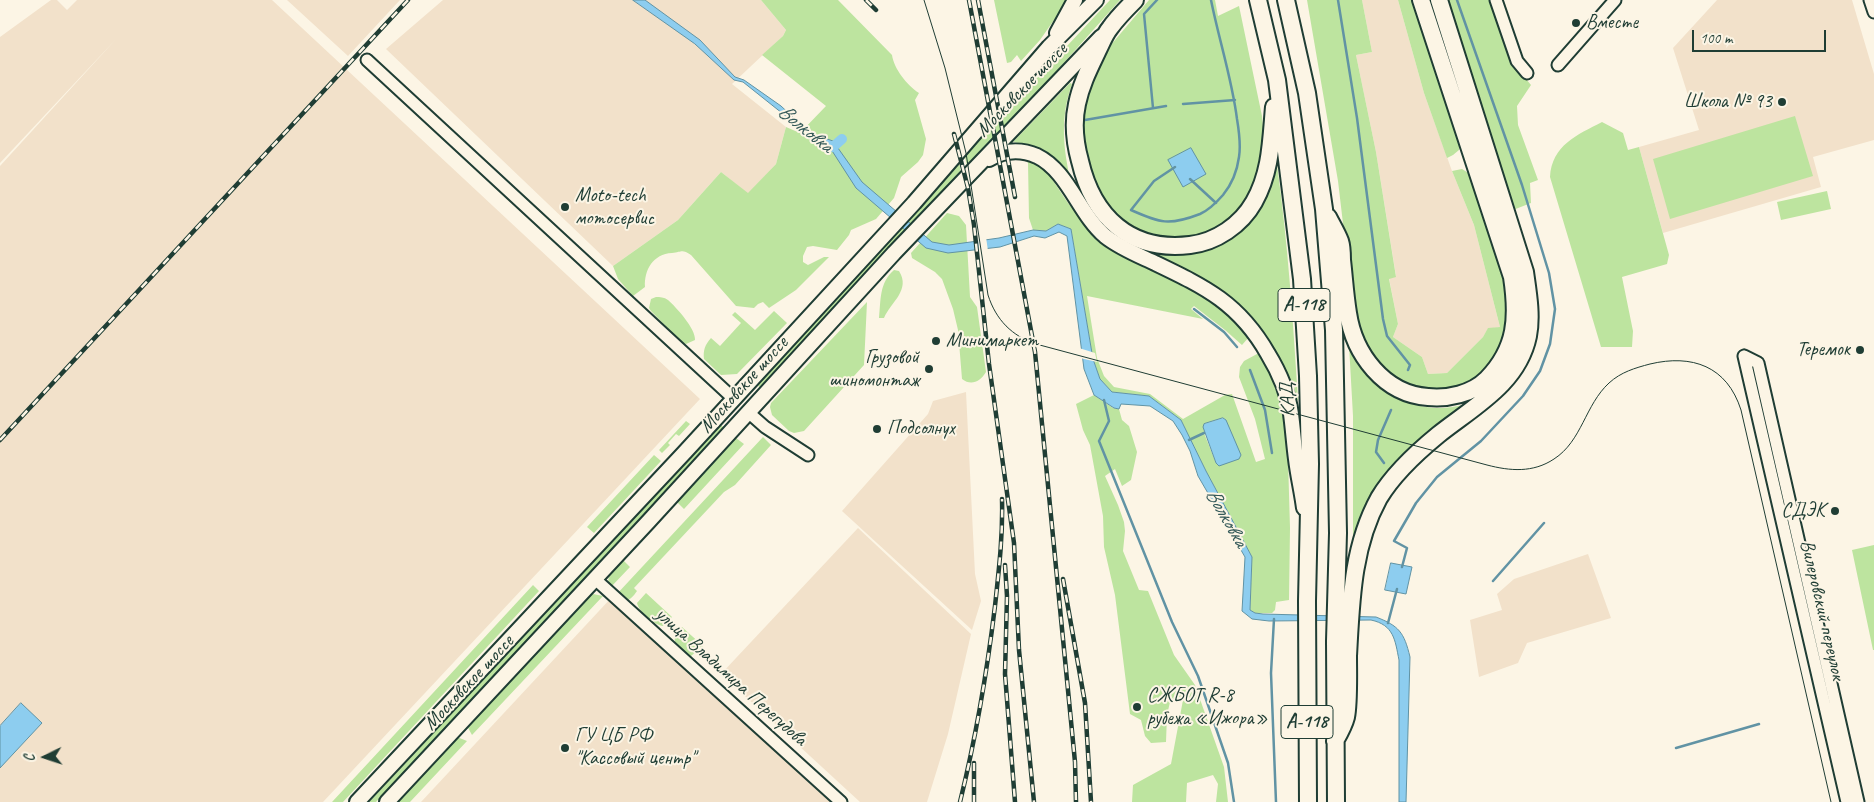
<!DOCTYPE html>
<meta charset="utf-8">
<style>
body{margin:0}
#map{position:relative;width:1874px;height:802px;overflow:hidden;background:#fcf5e5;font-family:Caveat,sans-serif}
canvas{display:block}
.north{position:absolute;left:20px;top:732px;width:50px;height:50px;-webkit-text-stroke:4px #fcf5e5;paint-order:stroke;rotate:266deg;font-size:14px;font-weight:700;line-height:20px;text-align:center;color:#1f3d34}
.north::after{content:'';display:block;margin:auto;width:18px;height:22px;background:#1f3d34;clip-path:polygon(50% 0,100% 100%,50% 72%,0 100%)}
.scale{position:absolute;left:1692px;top:30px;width:134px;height:22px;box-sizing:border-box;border:2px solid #1f3d34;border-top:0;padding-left:6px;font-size:15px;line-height:18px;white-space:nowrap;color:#1f3d34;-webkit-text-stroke:4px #fcf5e5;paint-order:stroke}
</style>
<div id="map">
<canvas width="1874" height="802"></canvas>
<div class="north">С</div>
<div class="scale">100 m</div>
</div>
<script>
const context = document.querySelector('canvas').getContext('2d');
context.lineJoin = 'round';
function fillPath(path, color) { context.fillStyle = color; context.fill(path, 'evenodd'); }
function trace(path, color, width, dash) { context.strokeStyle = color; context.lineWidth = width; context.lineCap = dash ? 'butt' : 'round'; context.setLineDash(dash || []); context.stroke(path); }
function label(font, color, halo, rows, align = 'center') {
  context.font = font + ' Caveat,sans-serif'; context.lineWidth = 4; context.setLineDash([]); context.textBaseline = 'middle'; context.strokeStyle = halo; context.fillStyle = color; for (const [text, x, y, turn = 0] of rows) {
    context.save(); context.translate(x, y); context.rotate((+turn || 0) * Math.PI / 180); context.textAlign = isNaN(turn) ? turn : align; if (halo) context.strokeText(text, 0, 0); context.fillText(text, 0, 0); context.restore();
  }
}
const built = new Path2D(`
 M51,0H57L67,10L77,0H272L700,399L323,802H0V166L117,38L0,163V37Z
 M287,0H400L348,56Z
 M443,0H761L786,30L783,36L732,84L786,127L776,164L748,194L721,172L678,220L613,266L386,49Z
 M1362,0H1398L1424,93L1452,171L1474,225L1500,327L1488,329L1483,337L1447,373L1428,374L1422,357L1393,337L1398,324L1389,278L1396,276L1376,152L1356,55L1372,52Z
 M1717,0H1852L1874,74V140L1813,157L1821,187L1663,233L1639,147L1699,130L1673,48Z
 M966,392L975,574L981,601L972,630L842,511L928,414L933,401Z
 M858,528L971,634L948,734L927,802H860L735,687L737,682L732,677L727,680L721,674Z
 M1588,554L1611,618L1527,643L1518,663L1479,677L1470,620L1502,610L1497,594L1514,579Z
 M612,597L835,802H421Z`);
const green = new Path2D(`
 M761,0H838L892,55C894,69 907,85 919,93L915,100L926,139L923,155L918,162L901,177L894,198L876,219L851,230L849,235L837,250L813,246L807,247L803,256V262L808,265L824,257H829L796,290L769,308L763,302L758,304L754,308L736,306L691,255C682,249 682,252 672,253C653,254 644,270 645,287L633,296L618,279L613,266L678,220L721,172L748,193L776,164L786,127L800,133L826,106L762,55L783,36L786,30Z
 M994,0H1068L1040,40L1021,61L1017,55L1011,62L1007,63Z
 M1110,0H1120L1019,113L967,166L965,157L982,137Z
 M1149,0H1215L1218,16L1239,6L1262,116L1264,137L1262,162L1254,187L1244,206L1217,230L1180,242L1142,237L1098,199L1082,148L1081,100L1104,53Z
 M1307,0H1362L1372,52L1356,55L1376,152L1396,277L1389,279L1398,324L1393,337L1422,357L1428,374L1447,373L1483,337L1488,328L1500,327L1474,225L1452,171L1462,169L1470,174L1491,238L1503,268L1512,303L1500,355L1477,379L1458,388L1436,393L1394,381L1359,339L1348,266L1338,181Z
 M1398,0H1416L1460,142L1459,150L1453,155L1447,158L1424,93Z
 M1446,0H1491L1515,66L1531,85L1517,106L1518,125L1538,180L1530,183L1531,203L1513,210Z
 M1070,83L1072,84C1060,117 1063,149 1071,182L1043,151L1034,146L1013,142Z
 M1795,116L1813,176L1670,219L1653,159Z
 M1602,122L1623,133L1628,150L1639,147L1669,255L1667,264L1622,277L1633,331L1632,347H1601L1550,177C1552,145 1577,135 1602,122Z
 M1024,158L1037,162L1046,170L1068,203L1088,228L1220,306L1237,322L1249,337L1242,345L1225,330L1194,306L1191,309L1203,319L1087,296L1097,358L1104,376L1114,387L1150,394L1183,419L1225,395L1232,394L1256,462L1265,459L1255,419L1239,377L1240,367L1244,361L1257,354H1261L1276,384L1283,406L1287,425L1290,528L1289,600L1276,602L1275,610L1272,613H1255L1250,610L1252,557L1206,471L1181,420L1149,396L1112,392L1100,379L1093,359L1071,229L1058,224L1046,231L1033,230L1029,218L1028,163ZM1223,418L1226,420L1216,463L1204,433V424Z
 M959,163L961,172L760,388L757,384Z
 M1276,164L1277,165C1288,244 1293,320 1298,400L1296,401L1257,327L1139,250L1175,254L1225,237Z
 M1827,191L1831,209L1781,220L1777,202Z
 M947,213L959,216L966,225L970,297L977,307L986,372C980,382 971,386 962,379L958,330L953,309L942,279L935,272L912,258L911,253Z
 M894,270L899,271C911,290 891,302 884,318H879C881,300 879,283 894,270Z
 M656,297C660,297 664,297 668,300C676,307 696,329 695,340L686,344L681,342L651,311L649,308L651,299Z
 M867,302L864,365L804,431L794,433L789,431L772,415L770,407L771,403Z
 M774,311L787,323L737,374L721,375L704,359C703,350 705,345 711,338L720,346L741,323L732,315L735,312L755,330Z
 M1349,345C1359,359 1367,375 1379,386C1398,403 1428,411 1452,407C1460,406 1468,403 1475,401L1417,450L1353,551V416Z
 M1094,395L1113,408L1119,409L1122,420L1129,426L1137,452L1131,480L1122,486L1115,469L1105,476L1118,505L1124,522L1125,531L1123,551L1139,590L1148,591L1174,655L1195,685L1224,767L1228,802H1216L1218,784L1213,775L1187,783L1186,802H1132L1133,785L1171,764L1183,700L1170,702L1167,715L1166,742L1151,743L1145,736L1141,720L1130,714L1115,595L1104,547L1103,516L1090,445L1083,430L1076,404Z
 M686,421L690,424L679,436L676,434L668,443L670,445L662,453L659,450Z
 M720,424L724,428L376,802H369Z
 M763,437L771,445L735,485L724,492L634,588L637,591C633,597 630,600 623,602L616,595Z
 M736,438L744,444L684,509L677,502Z
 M654,455L661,461L594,533L587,527Z
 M1874,545V650H1873L1852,550Z
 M623,560L630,567L610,588C604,576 615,568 623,560Z
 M533,585L539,591L343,802H332Z
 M646,593L672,617L663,626C654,625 639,612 637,603Z
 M593,594L603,596L472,735L467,726L589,595Z
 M682,627L703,646L691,656C686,655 684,653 680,649C671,641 675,635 682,627Z
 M457,737L467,741L410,802H398Z`);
const water = new Path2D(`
 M633,0H645L700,40L735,77L744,80L781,106L810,133L833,141L862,182L932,242L949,245L999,238L1033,230L1046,231L1058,224L1071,229L1093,359L1100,379L1112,392L1149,396L1181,420L1206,471L1252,557L1250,610L1255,613L1263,614L1376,617C1399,626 1404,632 1410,657L1406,802H1399V660C1395,640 1394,625 1371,620L1269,621L1252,619L1242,611L1245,557L1198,476L1190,451L1182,435L1173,421L1150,406L1121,404L1119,409L1114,408L1094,395L1084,369L1067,236L1059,232L1045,238L1034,236L1000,247L948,253L926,248L856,188L827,143L809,137L797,125L743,82L734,80L695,44Z
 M1191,148L1206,174L1183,187L1168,160Z
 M1223,418L1226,420L1241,455L1239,459L1219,466L1216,463L1203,427L1204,424Z
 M1391,563L1412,567L1406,594L1385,590Z
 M21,703L42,723L0,768V726Z`);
const pier = new Path2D(`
 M986,237L988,251L979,252L978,239Z
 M1079,348L1095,353L1097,362L1080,358Z`);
const stream = new Path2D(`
 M1338,0L1357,118L1383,319L1387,336L1410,365L1408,370
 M1183,104L1235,100
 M1153,108L1144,14L1157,0
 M1085,120L1166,106
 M1175,167L1154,181L1131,210C1160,223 1169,226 1200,214C1209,210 1216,203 1223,195C1232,184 1237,172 1239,157C1241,145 1239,131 1237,119C1232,79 1219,40 1211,0
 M1190,179L1216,203
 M1194,309L1224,332L1237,347
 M1250,370L1265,410L1272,453
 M1104,400L1109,421L1099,441L1172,622L1198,676L1228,763L1234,802
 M1189,440L1204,433
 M1384,463L1376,452L1378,440L1391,410
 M1402,567L1407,548L1394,541L1416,503L1437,477L1481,441L1523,396L1540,371L1550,344L1555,309L1549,273L1522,185L1457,0
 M1493,581L1544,523
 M1274,619L1271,673L1276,802
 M1388,623L1397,589
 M1676,748L1759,724`);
const canal = new Path2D(`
 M833,147L842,139`);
const minor = new Path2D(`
 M1496,0L1517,61L1527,73
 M1870,0L1874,12
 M367,60L734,399
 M1558,65L1615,0
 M1744,356L1758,363L1858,802
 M1744,356L1847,802
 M748,412L765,427L808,455
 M595,579L841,802`);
const major = new Path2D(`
 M1057,33L1075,0
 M989,159C1004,150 1021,149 1037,156C1068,171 1079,214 1105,236C1120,248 1138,255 1155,263C1205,287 1239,303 1268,354C1279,372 1288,393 1291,414C1293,429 1294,444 1296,459C1298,476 1302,492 1304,508
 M357,802L685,452L914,203L1049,47L1096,0
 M387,802L648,522L894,253L1101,37`);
const highway = new Path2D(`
 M1135,0C1126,9 1117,18 1110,28C1105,34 1102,42 1099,48C1090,67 1081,84 1077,104C1073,122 1075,143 1080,161C1093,217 1130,252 1190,245C1216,242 1241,225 1254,202C1271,172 1271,141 1274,107
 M1258,0L1277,80L1302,279L1308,376L1310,464L1307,601L1308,802
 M1286,0L1307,93L1324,209L1334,330L1338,533L1335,641L1336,802
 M1328,217C1332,225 1337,233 1340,241C1342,247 1342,254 1342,260C1344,277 1345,295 1348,313C1354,354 1384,394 1428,397C1448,399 1472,394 1487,379C1517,348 1518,317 1512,277L1421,0
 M1335,741C1339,734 1344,725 1346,717C1349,702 1348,673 1348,656C1351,602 1352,547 1379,498C1394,473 1416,453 1438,435C1473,407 1518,384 1528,336C1532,316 1528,293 1525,272L1439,0`);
const tram = new Path2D(`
 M924,0L945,68L966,153L988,295C996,320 1012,336 1036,344L1487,465C1510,471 1533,473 1554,459C1582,441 1585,405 1609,383C1621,372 1635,368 1650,364C1692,354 1727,366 1741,410L1831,802`);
const rail = new Path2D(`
 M866,0L876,10
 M969,0L1035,352L1075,762L1076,802
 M978,0L1015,197
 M954,134L968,188L974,225L989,364L1014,543L1019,650L1034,802
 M0,440L408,0
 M1005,565L1007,596L1005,674L1015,802
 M1063,579L1085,703L1091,802
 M974,763V802
 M960,802C976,737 987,672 995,606C999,569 1003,535 1002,499`);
const markers = [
 [1576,23,5,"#1f3d34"],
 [1782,102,5,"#1f3d34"],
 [565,207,5,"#1f3d34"],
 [936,341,5,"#1f3d34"],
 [1860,350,5,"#1f3d34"],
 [929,369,5,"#1f3d34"],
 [877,429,5,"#1f3d34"],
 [1835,511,5,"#1f3d34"],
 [1137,707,5,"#1f3d34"],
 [565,748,5,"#1f3d34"]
];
const shields = [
 [1304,305,52],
 [1307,722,52]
];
const shieldNames = [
 ["А-118",1304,305],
 ["А-118",1307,722]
];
const poiNames = [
 ["Вместе",1586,23],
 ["Школа № 93",1772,102,"right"],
 ["Moto-tech",575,196],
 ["мотосервис",575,219],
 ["Минимаркет",946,341],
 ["Теремок",1850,350,"right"],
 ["Грузовой",919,358,"right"],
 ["шиномонтаж",919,381,"right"],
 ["Подсолнух",887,429],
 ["СДЭК",1825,511,"right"],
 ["СЖБОТ R-8",1147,696],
 ["рубежа «Ижора»",1147,719],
 ["ГУ ЦБ РФ",575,736],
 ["\"Кассовый центр\"",575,759]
];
const streetNames = [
 ["Московское шоссе",1022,90,-46],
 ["Московское шоссе",744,385,-48],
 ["КАД",1288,400,-92],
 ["Вилеровский переулок",1822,610,77],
 ["улица Владимира Перегудова",731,677,42],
 ["Московское шоссе",469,683,-47]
];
const waterNames = [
 ["Волковка",805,129,39],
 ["Волковка",1226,518,60]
];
fillPath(built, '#f2e1ca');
fillPath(green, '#bde49f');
fillPath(water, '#8dcdef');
trace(water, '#6193a4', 1);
fillPath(pier, '#fcf5e5');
trace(stream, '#6193a4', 2.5);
trace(canal, '#8dcdef', 10);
trace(minor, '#1f3d34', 15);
trace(major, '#1f3d34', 18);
trace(highway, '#1f3d34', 20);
trace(minor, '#fcf5e5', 11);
trace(major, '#fcf5e5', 14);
trace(highway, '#fcf5e5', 16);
trace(tram, '#1f3d34', 1);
trace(rail, '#1f3d34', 4.5);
trace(rail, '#fcf5e5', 2.5, [8]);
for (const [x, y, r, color] of markers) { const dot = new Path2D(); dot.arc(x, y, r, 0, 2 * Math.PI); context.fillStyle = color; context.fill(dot); trace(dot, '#fcf5e5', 2); }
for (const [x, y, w] of shields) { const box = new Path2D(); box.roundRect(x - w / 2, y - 16.5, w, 33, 4); context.fillStyle = '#fcf5e5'; context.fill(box); trace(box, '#1f3d34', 1); }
label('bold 19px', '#1f3d34', null, shieldNames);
label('20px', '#1f3d34', '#fcf5e5', poiNames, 'left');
label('20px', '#1f3d34', '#fcf5e5', streetNames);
label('italic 21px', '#355a59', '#fcf5e5', waterNames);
</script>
